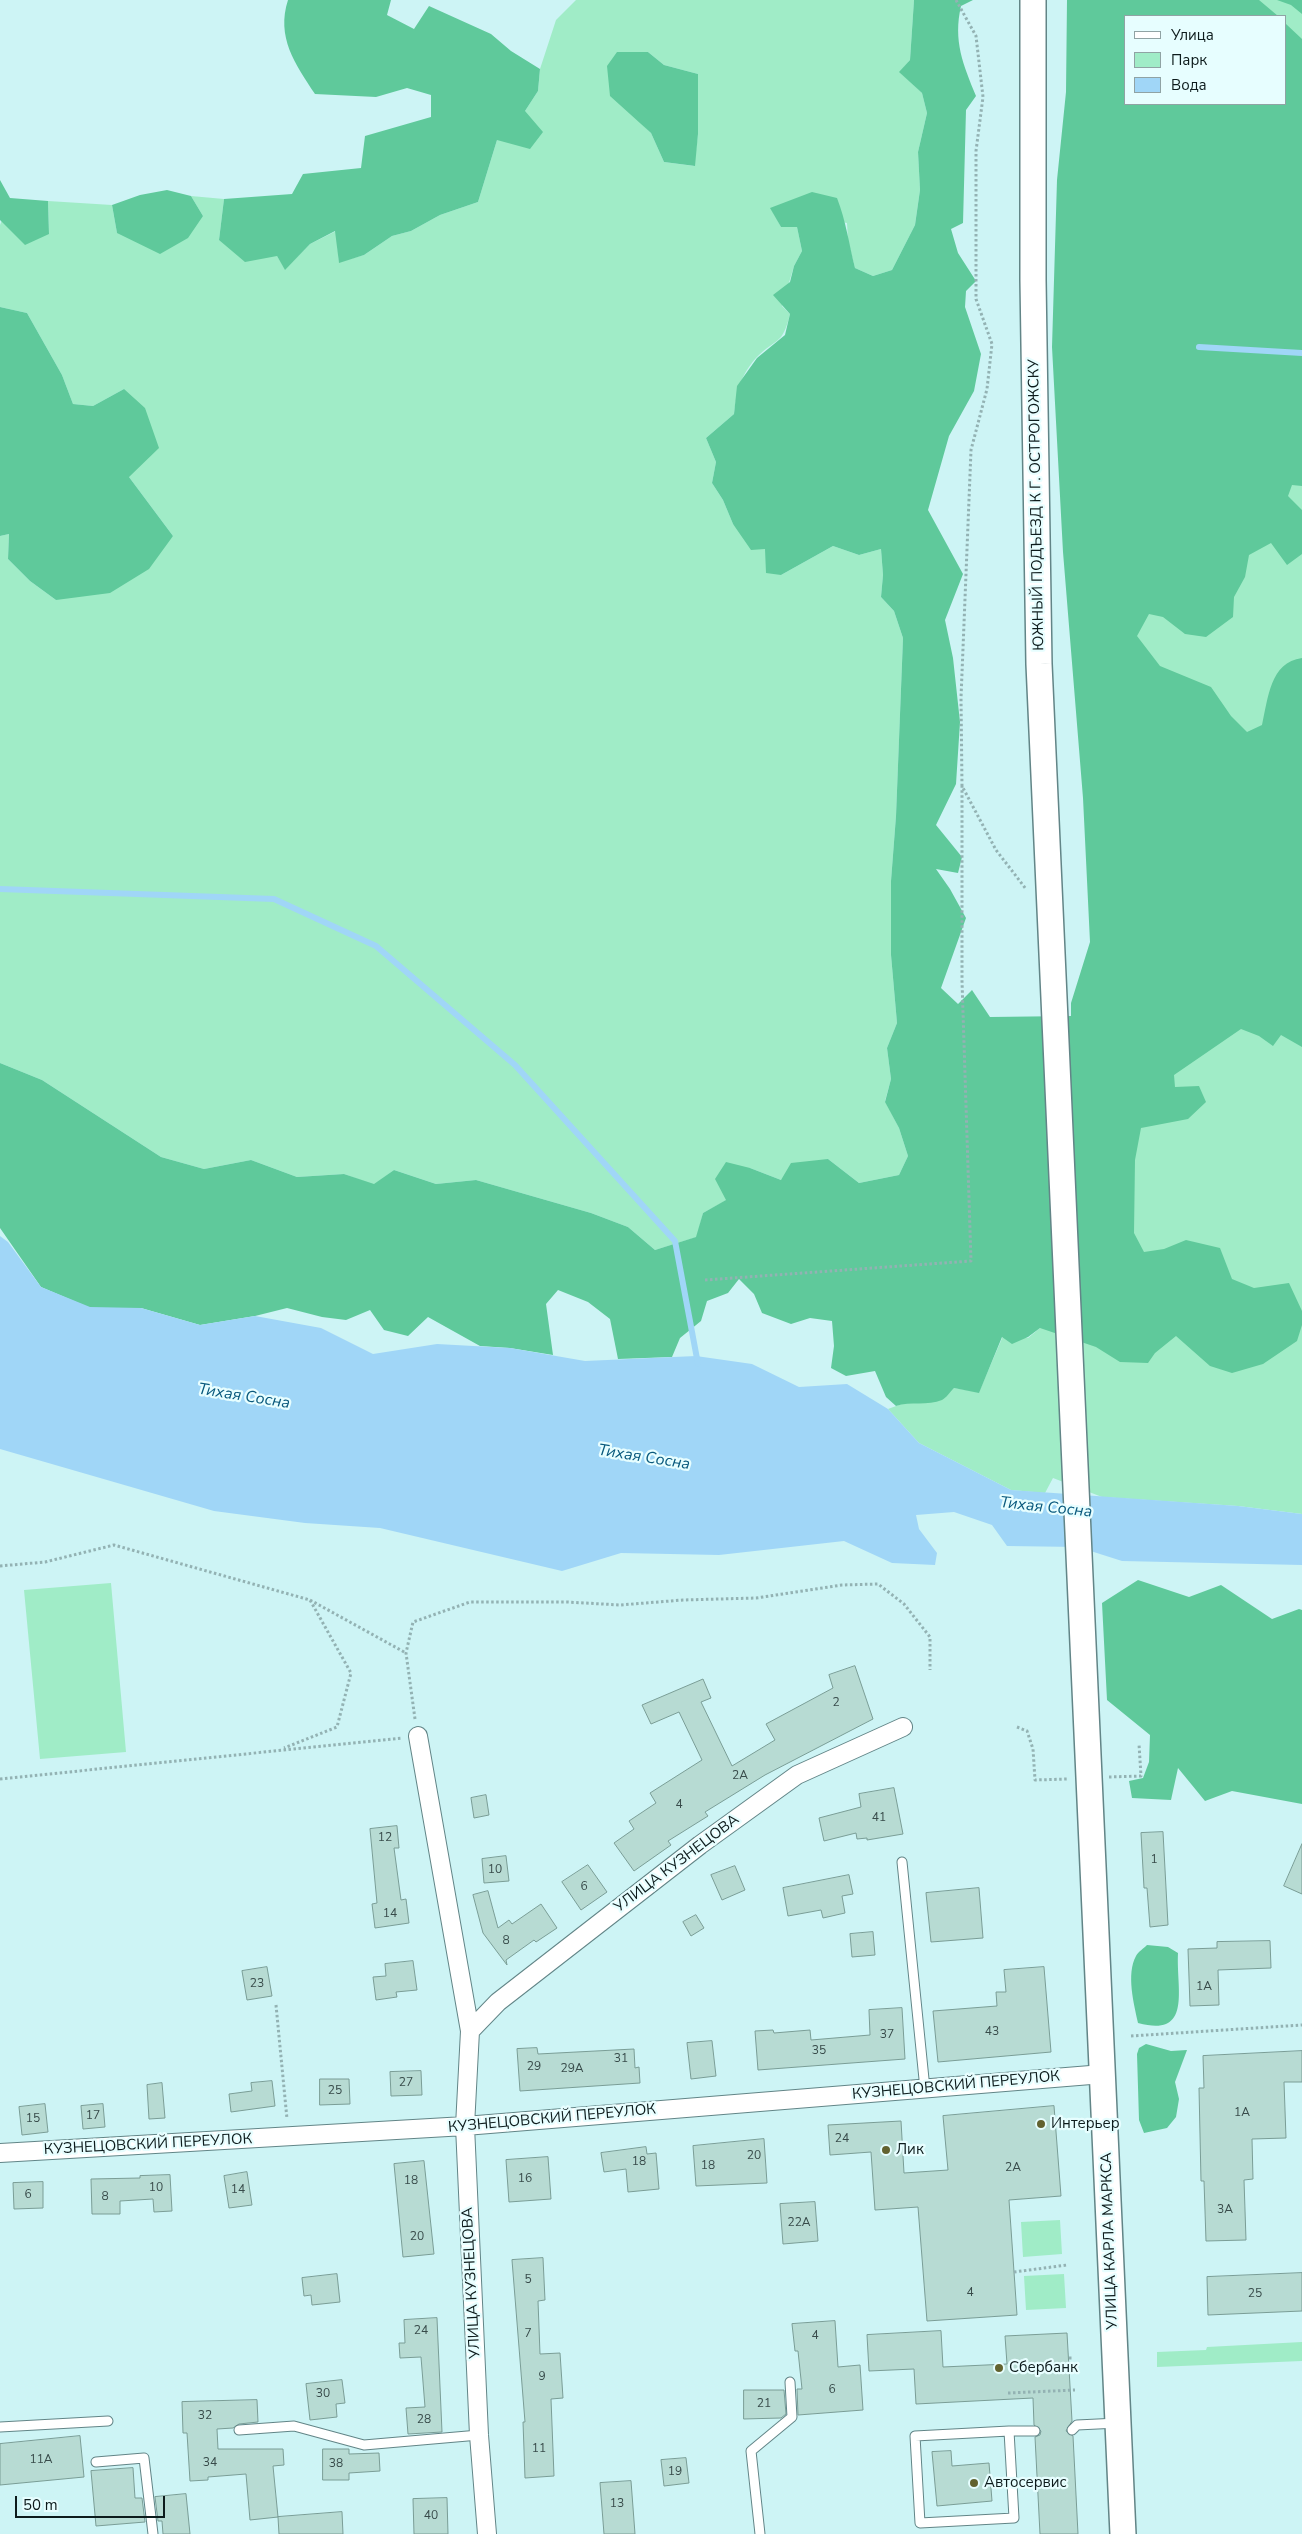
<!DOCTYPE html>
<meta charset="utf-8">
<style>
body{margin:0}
#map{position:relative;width:1302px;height:2534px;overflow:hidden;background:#cdf4f5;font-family:"Nunito Sans",sans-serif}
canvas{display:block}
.legend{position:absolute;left:1124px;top:15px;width:162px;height:90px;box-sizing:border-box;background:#e7feff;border:1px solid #90a3a4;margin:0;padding:6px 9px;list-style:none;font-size:15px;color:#0d1b1c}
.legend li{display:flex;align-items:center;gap:10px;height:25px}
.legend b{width:25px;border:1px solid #90a3a4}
.scale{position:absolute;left:15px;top:2496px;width:150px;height:22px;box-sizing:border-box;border:2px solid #0d1b1c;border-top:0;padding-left:6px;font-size:15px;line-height:18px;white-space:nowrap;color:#0d1b1c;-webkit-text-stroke:4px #e7feff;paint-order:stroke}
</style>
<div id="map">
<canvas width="1302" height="2534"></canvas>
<ul class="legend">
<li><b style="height:6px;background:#fff"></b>Улица</li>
<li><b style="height:14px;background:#a0ecc7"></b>Парк</li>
<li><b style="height:14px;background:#a0d6f7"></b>Вода</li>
</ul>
<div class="scale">50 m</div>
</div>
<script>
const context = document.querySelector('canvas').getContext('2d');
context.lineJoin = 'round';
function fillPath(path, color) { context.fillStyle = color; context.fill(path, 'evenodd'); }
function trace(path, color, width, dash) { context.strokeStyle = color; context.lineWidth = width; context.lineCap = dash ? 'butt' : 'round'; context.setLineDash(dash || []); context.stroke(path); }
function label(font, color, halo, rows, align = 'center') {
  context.font = font + ' "Nunito Sans",sans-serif'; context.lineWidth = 4.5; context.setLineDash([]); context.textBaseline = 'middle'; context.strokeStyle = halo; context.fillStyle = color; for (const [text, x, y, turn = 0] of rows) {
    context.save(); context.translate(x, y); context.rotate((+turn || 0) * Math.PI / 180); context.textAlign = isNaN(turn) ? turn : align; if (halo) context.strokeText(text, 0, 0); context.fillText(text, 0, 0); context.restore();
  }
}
const green = new Path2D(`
 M576,0H914L910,60L900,72L922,93L927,113L918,152L920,190L915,225L892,270L873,276L855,268L848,241L847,223L771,208L781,227H797L802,251L794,266L782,306L790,314C782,347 776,337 756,358C740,376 737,392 734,414L706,438L716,462L712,483L723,500L733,524L765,549L781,575L833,546L859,555L881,549L883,575L881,597L894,611L903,638L896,816L891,881V955L897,1023L887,1048L891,1079L885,1101L899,1128L908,1156L899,1175L859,1183L828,1159L781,1180L750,1168L727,1200L703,1213L697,1237L655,1250L628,1227L591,1213L476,1180L436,1184L394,1170L374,1185L344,1174L297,1177L251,1160L204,1169L161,1157L42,1080L0,1063V536L9,534L8,559L30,581L56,600L173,536L129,477L124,389L93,406L73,404L62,375L27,313L0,307V225L2,220L49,234L48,201L112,205L117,233L203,216L191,196L224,199L219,240L277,256L285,269L310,244L336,231L339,262L364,255L392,236L411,231L440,215L478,202L497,140L525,111L538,91L540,69L556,20ZM648,52L664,65L698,74V134L694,166L664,162L651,133L636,118Z
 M1109,0H1302V1514L1238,1506L1102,1497L1053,1478L1045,1493L1011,1490L919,1443L888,1409L907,1402L920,1403L954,1388L979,1392L1003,1336L1028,1338L1040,1328L1120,1015L1102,645ZM1126,16H1286V104H1126Z
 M111,1583L126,1752L40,1759L24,1590Z
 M1060,2220L1062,2254L1023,2257L1021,2222Z
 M1064,2274L1066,2308L1026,2310L1024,2276Z
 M1302,2342V2361L1157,2367V2352L1206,2350L1207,2347Z`);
const forest = new Path2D(`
 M288,0H391L387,15L414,29L429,6L491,34L511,51L540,69L538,91L525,111L543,132L530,149L497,140L478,202L440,215L411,231L392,236L364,255L339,263L335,231L310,244L285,270L277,256L245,262L219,240L224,199L292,194L303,174L361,168L365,136L431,117V95L407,88L376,97L315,94C295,64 276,37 288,0Z
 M914,0H973L961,6C953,41 963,64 976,96L966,110L963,223L951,229L958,253L976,281L966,291L965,307L981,354L974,391L949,436L928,510L963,574L945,620L953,658L960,722L956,784L936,825L962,857L958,873L936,869L950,889L966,918L941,988L958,1004L972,990L990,1017L1071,1016V1003L1090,942L1083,798L1063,552L1052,347L1057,180L1066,92L1067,0H1259L1278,16H1126V104H1286V24L1302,39V486L1292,485L1288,496L1302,510V554L1287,565L1271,543L1249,555L1245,577L1234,597L1233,617L1206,637L1185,634L1163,617L1149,614L1137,636L1160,666L1211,687L1231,716L1247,732L1262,725C1268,699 1270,662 1302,658V1047L1281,1035L1273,1046L1259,1036L1241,1029L1174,1075L1175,1087L1199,1086L1206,1102L1188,1119L1141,1128L1135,1160L1134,1233L1144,1252L1164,1249L1186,1240L1220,1248L1232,1279L1254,1288L1289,1283L1302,1311V1325L1297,1341L1263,1364L1232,1373L1210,1366L1176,1336L1155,1353L1148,1363L1120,1362L1096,1347L1040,1328L1028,1337L1012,1344L1002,1337L979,1393L954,1388C950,1392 946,1398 942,1400C928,1406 910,1401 896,1406L886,1397L875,1371L846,1376L831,1368L834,1346L832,1321L810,1318L791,1324L762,1313L754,1294L739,1279L728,1293L707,1301L701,1321L680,1338L672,1357L618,1359L610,1319L588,1302L558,1290L546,1304L553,1355L510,1348L480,1346L428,1317L408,1336L384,1330L370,1310L346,1320L322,1317L287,1308L255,1316L200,1325L141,1308H90L41,1287L0,1228V1063L42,1080L161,1157L204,1169L251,1160L297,1177L344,1174L374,1184L394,1170L436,1184L476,1180L591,1213L628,1227L655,1250L696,1237L703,1213L726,1200L715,1179L726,1162L750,1168L781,1180L791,1163L828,1159L859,1183L899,1175L908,1156L899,1128L885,1102L891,1079L887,1048L897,1023L891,955V881L896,816L903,638L894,611L881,597L883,575L881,549L859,555L833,546L781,575L766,573L765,549L751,550L733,524L723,500L712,483L716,462L706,438L734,414L737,386L757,358L785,335L790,314L773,295L790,282L794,266L802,251L797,227H781L770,208L812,192L837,198C846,221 849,244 855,268L873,276L892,270L915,225L920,190L918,152L927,113L922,93L899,72L910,60Z
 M1277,0H1302V14L1291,5Z
 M617,52H648L664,65L698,74V134L695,166L664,162L651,133L610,96L607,66Z
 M0,180L10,198L48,201L49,234L25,245L0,220Z
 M167,190L191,196L203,216L188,238L160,254L117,233L112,205L140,195Z
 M0,307L27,313L62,375L73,404L93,406L124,389L145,408L159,448L129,477L173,536L149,569L110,593L56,600L30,581L8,559L9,534L0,536Z
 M1138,1580L1189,1597L1221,1585L1272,1619L1299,1609L1302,1610V1804L1232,1791L1205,1801L1178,1768L1171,1800L1132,1798L1129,1781L1143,1778L1149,1762L1150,1735L1107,1700L1102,1603Z
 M1147,1945L1168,1947L1178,1953C1176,1989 1193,2038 1138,2023C1134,2004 1126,1974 1136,1956C1138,1952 1144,1948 1147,1945Z
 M1146,2044L1171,2051L1187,2050L1175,2082L1179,2099L1176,2117L1167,2128L1144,2133L1139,2120L1137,2054L1139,2048Z`);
const water = new Path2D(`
 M0,1236L8,1242L41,1287L90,1307L141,1308L200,1325L255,1316L321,1328L373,1354L437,1344L510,1348L585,1361L696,1356L752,1364L799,1387L847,1384L888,1409L919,1443L1011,1490L1238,1506L1302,1514V1565L1122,1561L1078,1547L1007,1546L992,1525L954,1512L916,1515L919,1529L937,1553L935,1565L892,1563L844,1541L719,1555L621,1553L562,1571L380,1528L305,1523L214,1511L0,1449Z`);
const stream = new Path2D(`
 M1199,347L1302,353
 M0,889L274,899L376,946L515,1065L675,1241L698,1364`);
const building = new Path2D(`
 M855,1666L873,1719L765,1775L705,1812L708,1816L668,1841L671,1845L634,1871L614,1843L634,1829L629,1821L656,1803L650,1793L702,1760L679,1712L651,1724L642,1705L703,1679L711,1698L701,1702L732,1766L775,1740L766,1724L833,1688L829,1675Z
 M894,1788L903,1834L867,1840V1838L857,1839L856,1833L824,1841L819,1818L861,1807L859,1794Z
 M486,1795L489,1815L474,1818L471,1798Z
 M397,1826L399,1848H394L401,1900L406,1899L409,1923L375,1928L372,1904L377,1903L370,1829Z
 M1163,1832L1168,1925L1150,1927L1147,1888H1144L1141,1833Z
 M1302,1844V1894L1284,1886Z
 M506,1856L509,1881L484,1883L482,1859Z
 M588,1865L607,1892L581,1910L562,1882Z
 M735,1866L745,1890L722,1900L711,1875Z
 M849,1875L853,1894L842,1896L845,1913L823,1918L821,1910L788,1916L783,1888Z
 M979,1888L983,1938L931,1942L926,1893Z
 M488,1891L498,1928L509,1920L512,1924L541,1904L557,1928L536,1942L534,1940L506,1960L507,1965L483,1933L473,1895Z
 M696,1915L704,1928L691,1936L683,1922Z
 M873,1932L875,1955L852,1957L850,1934Z
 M1270,1941L1271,1968L1218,1970L1219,2005L1190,2006L1188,1949L1217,1948V1942Z
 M413,1961L417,1990L396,1992L397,1997L376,2000L373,1977L386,1976L385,1964Z
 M267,1967L272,1996L247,2000L242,1971Z
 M1044,1967L1051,2052L938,2062L933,2011L997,2006L996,1992H1006L1004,1970Z
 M902,2008L905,2059L758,2070L755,2031L773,2030L774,2033L810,2030L811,2040L870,2035L869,2010Z
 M712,2041L716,2076L691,2079L687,2043Z
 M537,2048L538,2054L634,2049L635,2068L639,2067L640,2083L520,2091L517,2049Z
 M1302,2051V2082H1284L1286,2138L1252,2139L1253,2179L1244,2180L1246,2240L1206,2241L1204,2181H1201L1199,2088H1204L1203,2056Z
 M421,2071L422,2095L391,2096L390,2072Z
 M320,2079H349L350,2104L320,2105Z
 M272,2081L275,2106L231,2112L229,2094L252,2091L251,2083Z
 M162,2083L165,2118L149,2119L147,2085Z
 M45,2104L48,2132L22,2135L19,2107Z
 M103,2104L105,2127L83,2129L81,2106Z
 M1054,2106L1061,2196L1009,2200L1017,2315L927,2321L918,2207L875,2210L871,2152L830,2155L828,2125L901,2121L904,2173L948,2170L943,2116Z
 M764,2139L767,2183L696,2186L693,2146Z
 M646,2147L647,2154L656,2153L659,2189L628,2192L626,2169L604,2172L601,2153Z
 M548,2157L551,2199L509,2202L506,2160Z
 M424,2161L434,2254L403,2257L394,2164Z
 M247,2172L252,2205L229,2208L224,2176Z
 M170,2175L172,2211L154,2212L153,2199L120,2201V2214H92L91,2179L140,2178V2176Z
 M43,2182V2208L14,2209L13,2183Z
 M815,2202L818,2241L783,2244L780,2204Z
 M543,2258L545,2300L538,2301L540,2354L560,2353L563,2398L551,2399L554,2476L525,2478L523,2422H525L512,2260Z
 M1302,2273V2311L1208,2315L1207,2277Z
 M337,2274L340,2302L312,2305L311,2295L304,2296L302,2278Z
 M437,2318L442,2432L408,2434L406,2408L425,2407L421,2357L400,2358L399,2343H405L404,2320Z
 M835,2321L838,2367L860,2365L863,2410L798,2415L797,2389H802L798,2351H795L792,2324Z
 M941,2331L943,2367L1007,2364L1005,2336L1067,2333L1072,2421L1066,2431L1073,2436L1078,2534H1040L1035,2437L1040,2435L1041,2431L1034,2425L1033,2398L916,2404L914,2369L869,2371L867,2335Z
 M342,2380L345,2403L336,2404L337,2417L310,2420L306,2384Z
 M744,2390H784L786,2414L781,2418L744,2419Z
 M257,2400L258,2422L239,2424L233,2428L217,2429L218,2449H283L284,2465L273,2466L278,2517L250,2520L246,2474L208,2477V2480L190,2481L187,2433H183L182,2402Z
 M80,2436L84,2477L0,2485V2444Z
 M323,2449H349V2454L379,2453L380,2471L349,2473V2480H323Z
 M951,2451L952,2466L989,2463L992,2501L937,2506L932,2452Z
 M686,2458L689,2483L664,2486L661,2460Z
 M133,2468L135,2498H142L145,2522L96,2526L91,2471Z
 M631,2481L635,2534H604L600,2483Z
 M186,2494L190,2534H163L162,2521H158L155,2497Z
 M447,2498L448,2534H414L413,2499Z
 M342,2512L343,2534H279L278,2517Z`);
const path = new Path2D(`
 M956,0L976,36L983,97L976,151V299L992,344L987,389L971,450L961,698L962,786L996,850L1026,889
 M705,1280L971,1261L962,981V786
 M0,1566L45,1562L114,1545L310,1600L351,1673L337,1727L284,1748
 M310,1600L406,1653
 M415,1719L406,1653L413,1622L470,1602H567L620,1605L683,1600L756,1598L842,1585L878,1584L904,1604L930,1637V1670
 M1017,1727L1027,1731L1033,1749L1035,1780L1068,1779
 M1109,1777L1141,1776L1139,1744
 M0,1779L402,1738
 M276,2005L287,2119
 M1131,2036L1302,2025
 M1014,2272L1067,2265
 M1069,2358H1073
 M1008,2393L1075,2390`);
const service = new Path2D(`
 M902,1862L925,2089
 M0,2427L108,2421
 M239,2430L294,2426L364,2445L479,2435
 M1072,2430L1077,2425L1118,2423
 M1009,2431L1014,2518L920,2523L915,2436Z
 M1009,2431H1035
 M96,2462L144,2458L153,2534
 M760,2534L751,2451L792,2417L790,2382`);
const minor = new Path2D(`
 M418,1736L470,2031L465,2126L479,2435L487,2534
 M470,2031L498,2002L700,1845L797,1775L903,1727
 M0,2153L465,2126L1103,2074`);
const secondary = new Path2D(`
 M1033,0V280L1039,664L1123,2534`);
const markers = [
 [1041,2124,5,"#62622f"],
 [886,2150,5,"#62622f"],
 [999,2368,5,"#62622f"],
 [974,2483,5,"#62622f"]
];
const numberNames = [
 ["2",836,1703],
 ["2А",740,1776],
 ["4",679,1805],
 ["41",879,1818],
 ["12",385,1838],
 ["1",1154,1860],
 ["10",495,1870],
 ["6",584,1887],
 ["14",390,1914],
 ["8",506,1941],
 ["23",257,1984],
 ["1А",1204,1987],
 ["43",992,2032],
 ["37",887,2035],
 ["35",819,2051],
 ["31",621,2059],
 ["29",534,2067],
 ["29А",572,2069],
 ["27",406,2083],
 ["25",335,2091],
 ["1А",1242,2113],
 ["17",93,2116],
 ["15",33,2119],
 ["24",842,2139],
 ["20",754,2156],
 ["18",639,2162],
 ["18",708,2166],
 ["2А",1013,2168],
 ["16",525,2179],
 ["18",411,2181],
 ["10",156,2188],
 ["14",238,2190],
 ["6",28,2195],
 ["8",105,2197],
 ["3А",1225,2210],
 ["22А",799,2223],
 ["20",417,2237],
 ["5",528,2280],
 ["4",970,2293],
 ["25",1255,2294],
 ["24",421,2331],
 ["7",528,2334],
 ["4",815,2336],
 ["9",542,2377],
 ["6",832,2390],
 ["30",323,2394],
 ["21",764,2404],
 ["32",205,2416],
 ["28",424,2420],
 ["11",539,2449],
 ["11А",41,2460],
 ["34",210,2463],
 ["38",336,2464],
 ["19",675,2472],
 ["13",617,2504],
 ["40",431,2516]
];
const streetNames = [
 ["ЮЖНЫЙ ПОДЪЕЗД К Г. ОСТРОГОЖСКУ",1037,505,-91],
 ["УЛИЦА КУЗНЕЦОВА",677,1864,-37],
 ["КУЗНЕЦОВСКИЙ ПЕРЕУЛОК",956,2086,-5],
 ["КУЗНЕЦОВСКИЙ ПЕРЕУЛОК",552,2119,-5],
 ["КУЗНЕЦОВСКИЙ ПЕРЕУЛОК",148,2145,-3],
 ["УЛИЦА КАРЛА МАРКСА",1110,2241,-92],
 ["УЛИЦА КУЗНЕЦОВА",472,2283,-93]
];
const poiNames = [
 ["Интерьер",1051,2124],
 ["Лик",896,2150],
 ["Сбербанк",1009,2368],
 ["Автосервис",984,2483]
];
const waterNames = [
 ["Тихая Сосна",244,1397,9],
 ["Тихая Сосна",644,1458,9],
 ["Тихая Сосна",1046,1508,6]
];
fillPath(green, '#a0ecc7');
fillPath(forest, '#5fc99b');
fillPath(water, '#a0d6f7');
trace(stream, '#a0d6f7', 6);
fillPath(building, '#b7dbd3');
trace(building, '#7a9d96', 1);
trace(service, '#628587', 11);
trace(minor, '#628587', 20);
trace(secondary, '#628587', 28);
trace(path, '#93b2b3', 3, [2.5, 2.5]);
trace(service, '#fff', 9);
trace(minor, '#fff', 18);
trace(secondary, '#fff', 25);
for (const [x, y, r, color] of markers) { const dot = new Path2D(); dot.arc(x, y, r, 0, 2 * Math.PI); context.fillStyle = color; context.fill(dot); trace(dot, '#e7feff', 2); }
label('12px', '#384b4a', null, numberNames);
label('15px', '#0d1b1c', '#e7feff', streetNames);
label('15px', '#0d1b1c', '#e7feff', poiNames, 'left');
label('italic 16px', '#09597d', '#e7feff', waterNames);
</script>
